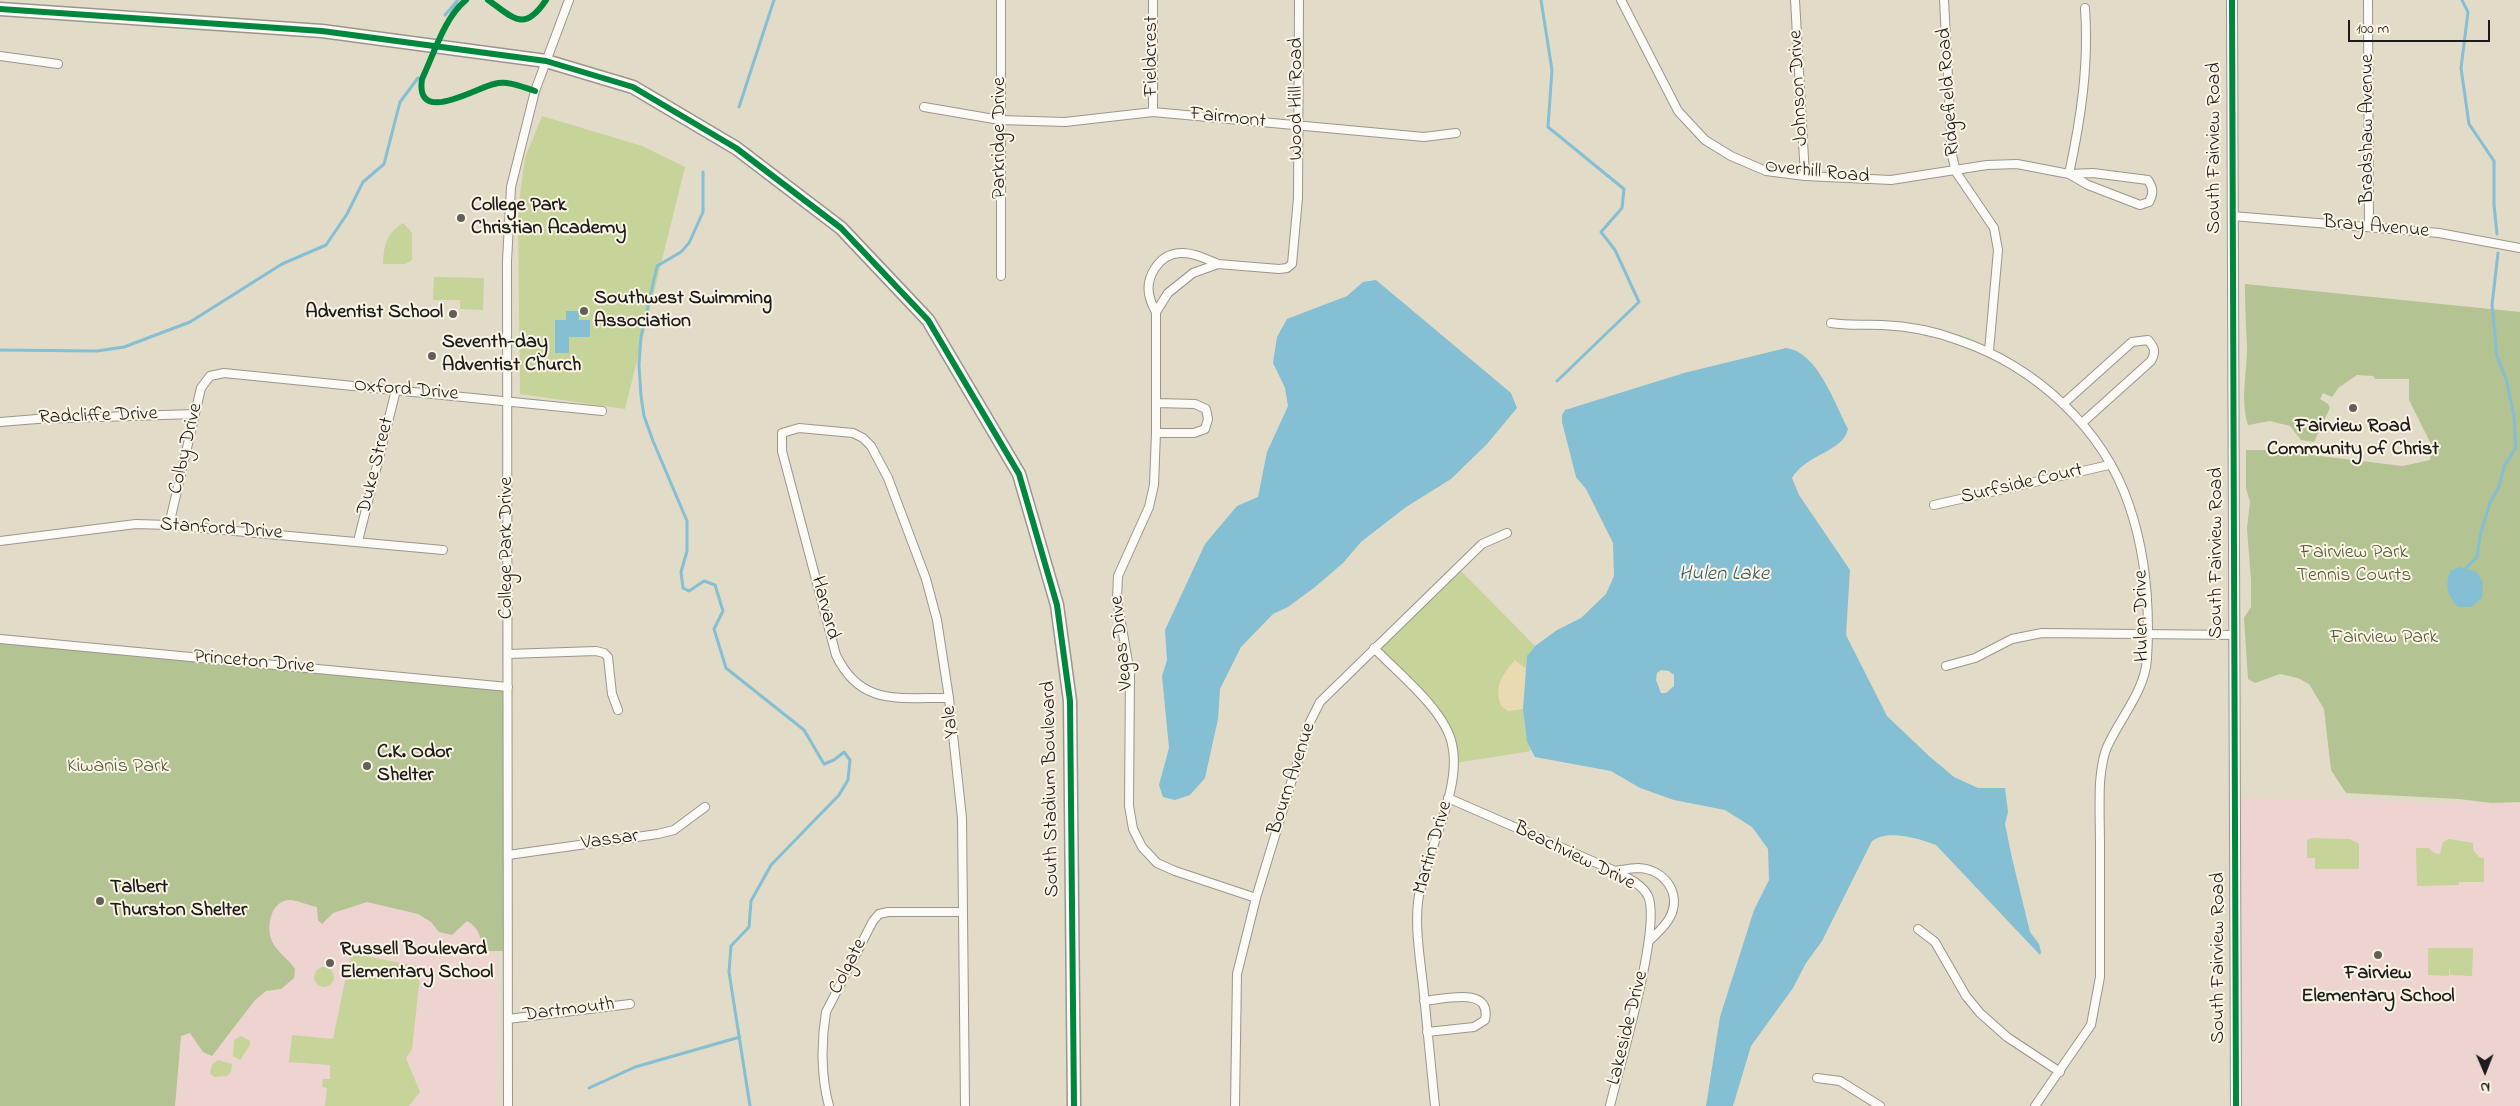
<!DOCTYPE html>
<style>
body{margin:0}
#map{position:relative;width:2520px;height:1106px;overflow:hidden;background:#e2dbc8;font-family:"Indie Flower",sans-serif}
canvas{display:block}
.north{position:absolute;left:2460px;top:1046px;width:50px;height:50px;-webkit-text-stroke:4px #fcf5e5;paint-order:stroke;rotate:179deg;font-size:14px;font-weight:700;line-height:20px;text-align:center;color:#1c1c1c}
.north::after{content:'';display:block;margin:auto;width:18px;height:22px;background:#1c1c1c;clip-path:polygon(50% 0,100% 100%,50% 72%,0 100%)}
.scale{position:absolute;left:2348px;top:20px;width:142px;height:22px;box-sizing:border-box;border:2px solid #1c1c1c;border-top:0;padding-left:6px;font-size:15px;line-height:18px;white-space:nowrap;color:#1c1c1c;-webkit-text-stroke:4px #fcf5e5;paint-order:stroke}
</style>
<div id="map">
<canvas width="2520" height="1106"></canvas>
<div class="north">N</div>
<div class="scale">100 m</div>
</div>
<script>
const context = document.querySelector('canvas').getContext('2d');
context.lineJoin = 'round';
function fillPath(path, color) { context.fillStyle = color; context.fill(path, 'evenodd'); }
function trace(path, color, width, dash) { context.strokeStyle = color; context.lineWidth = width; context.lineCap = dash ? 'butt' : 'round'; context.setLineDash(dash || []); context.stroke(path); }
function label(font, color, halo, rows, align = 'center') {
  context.font = font + ' "Indie Flower",sans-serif'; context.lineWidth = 4; context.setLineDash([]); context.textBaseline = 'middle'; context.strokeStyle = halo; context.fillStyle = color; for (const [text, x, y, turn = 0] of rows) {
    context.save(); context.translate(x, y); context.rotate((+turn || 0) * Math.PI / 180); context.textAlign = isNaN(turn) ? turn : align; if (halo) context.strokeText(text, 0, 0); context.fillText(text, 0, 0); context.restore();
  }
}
const built = new Path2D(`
 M2249,798L2520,803V1106H2236V801Z
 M162,877L498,900L496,1106H160Z`);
const green = new Path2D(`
 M542,116L642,146L685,167L625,409L520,394L518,211L525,158Z
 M403,223L412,233V260L405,264H383C384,245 386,234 403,223Z
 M434,277L484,278L483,310L460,309V300H433Z
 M1458,568L1535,646C1518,660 1522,732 1531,751L1456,763L1446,726L1375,648Z
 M2313,838L2350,839L2359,844V869H2315V858H2307V840Z
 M2449,839L2473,843V850L2479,857L2484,858V882H2459V885L2417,886L2416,848H2429L2434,853L2440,854L2443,842Z
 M2428,948H2473L2472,976L2450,975V964L2449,976L2428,975Z
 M351,953L421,967L412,1049L406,1058L420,1092L409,1106H325L327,1088L322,1087L323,1079H330V1065L289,1062L292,1035L333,1039Z
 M314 977a10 10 0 1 1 20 0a10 10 0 1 1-20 0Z
 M241,1036L250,1041V1045L240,1060L233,1056L234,1040Z
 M218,1060L232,1064L231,1072L227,1076L214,1077L210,1073L212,1065Z`);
const forest = new Path2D(`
 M2245,284L2520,312V802L2492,803L2459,799L2346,793L2331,770L2324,709L2309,684L2298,678L2280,674L2255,683L2248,679L2244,618L2251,607V580L2247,528L2250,502L2246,488V450H2294L2319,456L2403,466L2430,460L2432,446L2409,400V379H2375L2373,376L2357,375L2338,388L2332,397L2323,393L2320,399L2328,404L2330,408L2314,442L2301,440L2290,426L2270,421L2248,425C2240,399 2247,374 2247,347C2246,326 2245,306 2245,284Z
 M0,639L508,687L507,951H484C481,939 479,927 467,921L452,935L439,932L431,922L418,914L367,902L333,913L322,924L318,920L317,907C309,906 298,900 290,900C269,900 265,932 274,945C280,954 289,960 295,969L294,978L281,989L266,991L255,1000L212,1056L203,1052L190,1033L181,1036L175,1106H0Z`);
const sand = new Path2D(`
 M1515,660L1526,669L1523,709L1508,711L1501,706C1494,686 1501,676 1515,660Z`);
const water = new Path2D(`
 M1376,280L1511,393L1517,408L1487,444L1451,479L1406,507L1361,542L1343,563L1315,587L1288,607L1273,614L1241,647L1220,689L1218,719L1205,778L1190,795L1175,800L1163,797L1159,785L1169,748L1162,676L1167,660L1165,630L1205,544L1237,506L1258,497L1267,452L1288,406L1285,388L1273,363L1277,337L1287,319L1347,296L1363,282Z
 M566,311H579V320H590V337H569V353H555V320H566Z
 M1786,348C1817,351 1835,404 1848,429C1843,452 1806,454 1792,478L1799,495L1850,570L1846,635L1887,716L1929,756L1954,777L1978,788H2005L2008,812L2005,824L2012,858L2030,932L2039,944L2041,952L2040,955L1936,845C1919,838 1887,829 1872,841L1822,941L1806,963L1793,988L1751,1046L1733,1106H1706L1720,1017L1754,910L1769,880L1768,849L1752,827L1725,810L1674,800L1640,788L1611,771L1535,757L1527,742L1523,709L1527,656L1535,646L1557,630L1581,618L1606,594L1614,576L1613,543L1586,489L1576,477L1562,422V415L1565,410L1684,373ZM1661,670L1669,671L1674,675V686L1666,693H1661L1656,680L1657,673Z
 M2460,567L2477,572L2483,583L2482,598L2471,607H2458C2447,594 2445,587 2450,571Z`);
const stream = new Path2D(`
 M1541,0L1552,70L1548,127L1624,189L1622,208L1601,232L1615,250L1639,302L1557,381
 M2462,0L2468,12L2461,68L2469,124L2494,161V205L2497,234
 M445,15L458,0
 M450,16L457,3
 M739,107L774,0
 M703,172V212L689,243L681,252L657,266L641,337L639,365L641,396L644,416L653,441L687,521V551L681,572L683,588L689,591L704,581L715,585L723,611L714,629L726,668L804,730L824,764L834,760L844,752L850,760L848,780L839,795L771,865L751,901L749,927L731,946L729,972L750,1106
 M0,350L97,351L124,347L190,322L282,264L326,245L347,214L363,182L384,164L400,102L418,78
 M2466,568L2477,557L2480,536L2490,503L2499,487L2504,467L2516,447L2514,416L2506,379L2497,356L2492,305L2498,253
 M589,1088L635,1067L740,1037`);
const minor = new Path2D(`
 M1001,0V276
 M1621,0L1678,111L1705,140L1731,156L1766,171L1805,176L1891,180L1987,165L2017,164L2069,174L2093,173L2148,180C2153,188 2154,193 2149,202L2140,205L2088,185L2069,174
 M1795,0L1805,176
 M1944,0L1952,155L1956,172L1994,228L1998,250L1989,351
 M2368,0L2369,227
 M0,56L58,64
 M924,107L1000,120L1065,122L1153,112L1424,137L1456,133
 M1153,112V0
 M2069,174C2081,118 2089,65 2085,8
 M2232,216L2439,233L2520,248
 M1156,312C1154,308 1151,303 1150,298C1144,278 1159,254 1180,253C1193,252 1206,259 1218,264
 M1831,323C1850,326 1864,324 1882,325C1908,326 1934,331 1958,340C2035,366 2103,428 2129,505C2146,554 2150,608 2147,659C2145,690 2121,717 2108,745C2103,755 2101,771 2100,783C2099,804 2100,826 2100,847C2100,890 2100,934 2100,977L2091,1025L2035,1106
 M2063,404L2132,342L2148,340C2155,348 2156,352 2151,361L2082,423
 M0,422L37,419L195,414
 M1156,433H1194L1205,429L1208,419L1206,409L1195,404L1156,403
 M1934,505L2109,465
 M169,525L201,388L210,376L224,373L602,411
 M0,541L136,524L169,525L443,550
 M358,541L396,390
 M0,639L508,687
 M1374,648C1398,673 1445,710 1452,744C1463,790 1424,854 1418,902C1415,929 1420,958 1423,985C1427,1026 1431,1066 1435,1106
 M508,654L596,651L604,653L608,657L612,694L618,710
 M1946,666L1975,658L2012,639L2042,633L2235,635
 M949,698C899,697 861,707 836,655L782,451V433L799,428L853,433L863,438L871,446L888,478L926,579L937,620L949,698L962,818L965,1106
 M1448,798L1615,871C1626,877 1642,884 1648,896C1662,927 1619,1067 1610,1106
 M508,855L658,834L674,830L705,807
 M1615,871C1622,870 1631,868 1638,868C1665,869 1682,894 1670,917C1666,926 1656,934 1649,941
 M1256,898L1175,871L1157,863L1142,847L1133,829L1129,806L1130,673L1117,600L1118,576L1149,507L1154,485L1156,433V312L1168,293L1193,273L1218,264L1279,269L1287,268L1292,264L1298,198L1299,0
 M1918,929L1935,942L1966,996L1980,1013L2007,1037L2060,1072
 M1424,1001C1445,999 1492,986 1485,1020L1474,1027L1427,1032
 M508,1019L630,1004
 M1817,1078L1840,1081L1880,1106
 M508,1106L507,261L511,187L535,91L569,0
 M829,1106C821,1077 821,1042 826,1012L873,921L879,914L888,912H963
 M1235,1106L1237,974L1256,898L1309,724L1320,702L1482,544L1507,533`);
const tertiary = new Path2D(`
 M2232,0L2236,1106`);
const primary = new Path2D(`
 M0,9L322,31L546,61L633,87L736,148L841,228L928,320L1019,474L1057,605L1070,701L1074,1106`);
const cycleway = new Path2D(`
 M466,0C444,18 434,54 422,79C415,126 475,88 494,84C508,80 522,87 535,91
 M488,0C514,18 524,33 546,0
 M2232,0L2236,1106
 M0,9L322,31L546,61L633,87L736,148L841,228L928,320L1019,474L1057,605L1070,701L1074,1106`);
const markers = [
 [461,218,5,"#615f58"],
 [584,311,5,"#615f58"],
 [453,314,5,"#615f58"],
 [432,356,5,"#615f58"],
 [2353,408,5,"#615f58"],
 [367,766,5,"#615f58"],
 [100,901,5,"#615f58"],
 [2378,955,5,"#615f58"],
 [330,963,5,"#615f58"]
];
const streetNames = [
 ["Fieldcrest",1153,56,-90],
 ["Johnson Drive",1800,88,-93],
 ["Ridgefield Road",1950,92,-94],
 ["Wood Hill Road",1298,99,-90],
 ["Fairmont",1228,119,6],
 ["Bradshaw Avenue",2369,129,-90],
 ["Parkridge Drive",1001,138,-90],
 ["South Fairview Road",2216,148,-90],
 ["Overhill Road",1817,173,6],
 ["Bray Avenue",2376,228,5],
 ["Oxford Drive",406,391,5],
 ["Radcliffe Drive",98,417,-2],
 ["Colby Drive",187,449,-77],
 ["Duke Street",377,466,-76],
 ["Surfside Court",2022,485,-13],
 ["Stanford Drive",221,530,4],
 ["College Park Drive",508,548,-90],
 ["South Fairview Road",2218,553,-90],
 ["Harvard",824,608,75],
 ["Hulen Drive",2143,616,-91],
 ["Vegas Drive",1123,643,-96],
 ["Princeton Drive",254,663,5],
 ["Yale",952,722,-96],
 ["Bourn Avenue",1293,779,-72],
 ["South Stadium Boulevard",1052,789,-91],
 ["Vassar",610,841,-8],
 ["Martin Drive",1434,848,-74],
 ["Beachview Drive",1574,857,26],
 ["South Fairview Road",2220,958,-90],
 ["Colgate",849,967,-63],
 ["Dartmouth",569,1011,-7],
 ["Lakeside Drive",1629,1028,-76]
];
const poiNames = [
 ["College Park",471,207],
 ["Christian Academy",471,230],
 ["Southwest Swimming",594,300],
 ["Association",594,323],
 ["Adventist School",443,314,"right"],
 ["Seventh-day",442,344],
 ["Adventist Church",442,367],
 ["Fairview Road",2353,428,"center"],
 ["Community of Christ",2353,451,"center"],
 ["C.K. Odor",377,754],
 ["Shelter",377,777],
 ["Talbert",110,889],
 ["Thurston Shelter",110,912],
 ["Russell Boulevard",340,951],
 ["Elementary School",340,974],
 ["Fairview",2378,975,"center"],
 ["Elementary School",2378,998,"center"]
];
const parkNames = [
 ["Fairview Park",2354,554],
 ["Tennis Courts",2354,577],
 ["Fairview Park",2384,639],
 ["Kiwanis Park",118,768]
];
const waterNames = [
 ["Hulen Lake",1724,576]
];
fillPath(built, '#edd4d1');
fillPath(green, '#c6d399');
fillPath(forest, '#b3c392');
fillPath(sand, '#e9dab1');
fillPath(water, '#84bfd3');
trace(stream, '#84bfd3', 3);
trace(minor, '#9a968c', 10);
trace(tertiary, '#9a968c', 12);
trace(primary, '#9a968c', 15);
trace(minor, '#fbfaf7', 8);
trace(tertiary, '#fbfaf7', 10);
trace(primary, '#fbfaf7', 12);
trace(cycleway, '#00873e', 6);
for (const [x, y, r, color] of markers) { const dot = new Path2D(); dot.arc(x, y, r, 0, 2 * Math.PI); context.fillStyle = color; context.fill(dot); trace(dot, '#fcf5e5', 2); }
label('20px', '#1c1c1c', '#fcf5e5', streetNames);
label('bold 20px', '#1c1c1c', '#fcf5e5', poiNames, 'left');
label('20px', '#505a3a', '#fcf5e5', parkNames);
label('italic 21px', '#355867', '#fcf5e5', waterNames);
</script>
